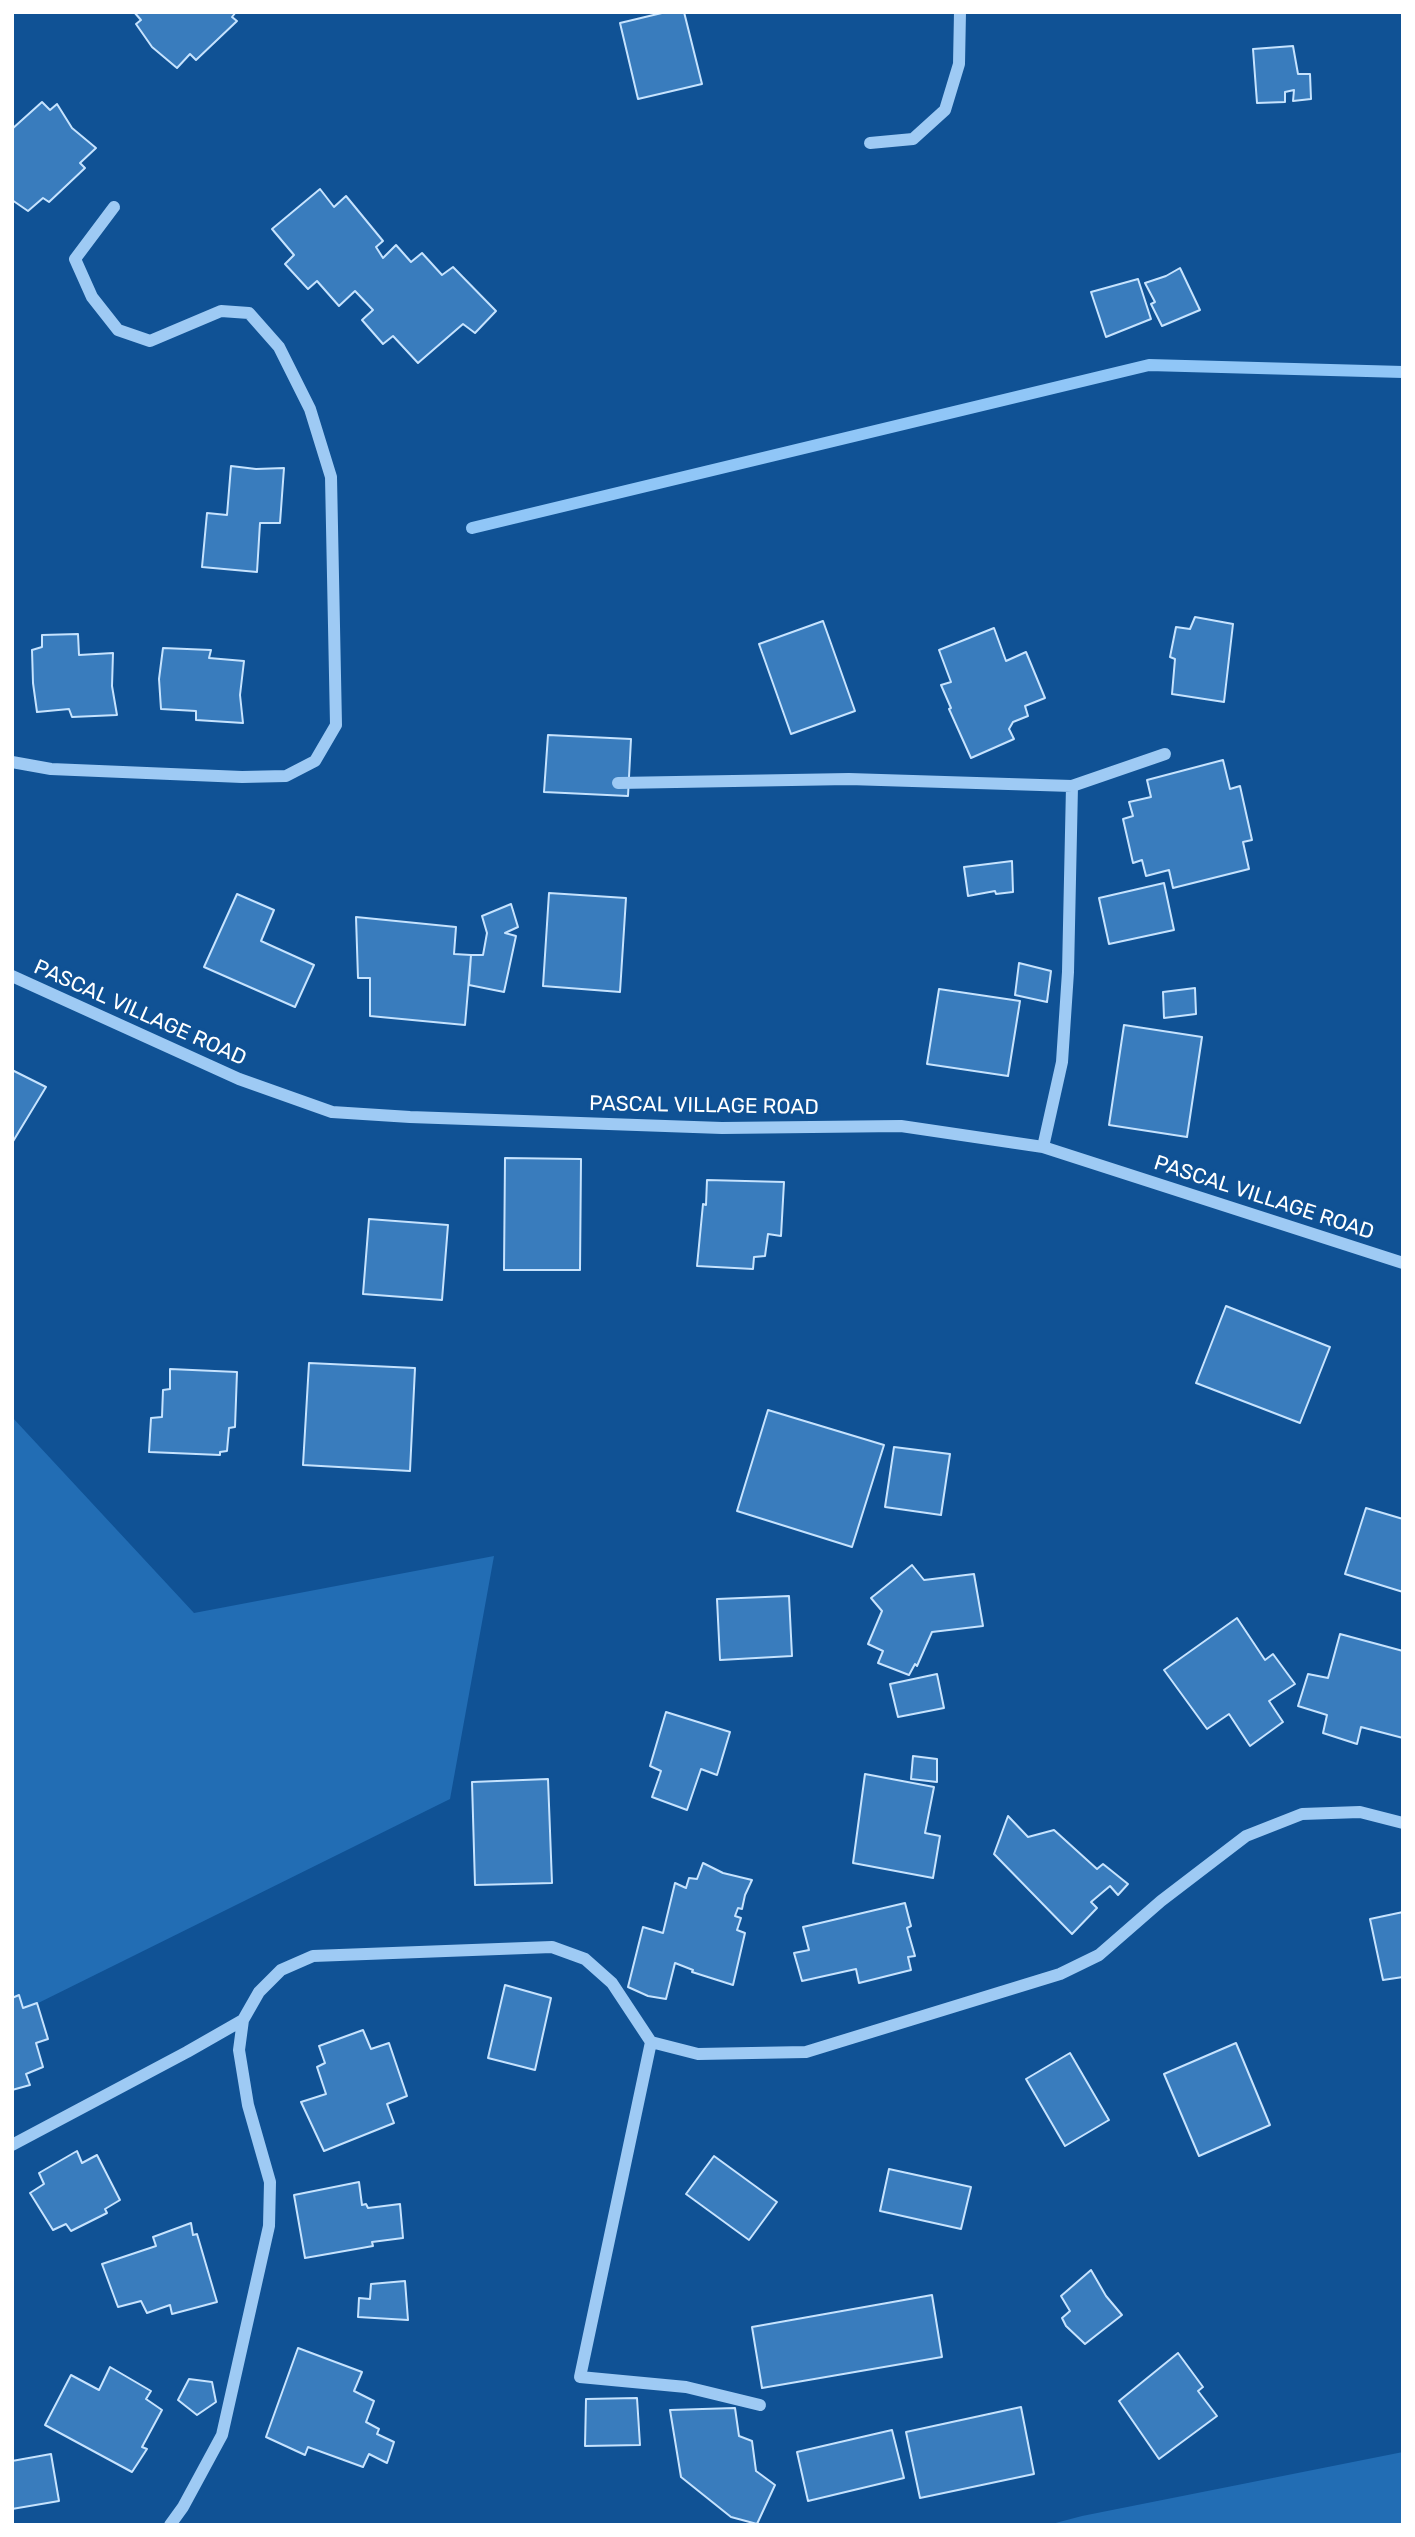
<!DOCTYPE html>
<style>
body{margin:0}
#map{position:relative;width:1415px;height:2537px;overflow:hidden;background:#105295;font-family:Rubik,sans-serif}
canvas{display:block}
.frame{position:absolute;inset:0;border:14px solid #fff;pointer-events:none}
</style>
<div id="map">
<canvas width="1415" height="2537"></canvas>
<div class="frame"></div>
</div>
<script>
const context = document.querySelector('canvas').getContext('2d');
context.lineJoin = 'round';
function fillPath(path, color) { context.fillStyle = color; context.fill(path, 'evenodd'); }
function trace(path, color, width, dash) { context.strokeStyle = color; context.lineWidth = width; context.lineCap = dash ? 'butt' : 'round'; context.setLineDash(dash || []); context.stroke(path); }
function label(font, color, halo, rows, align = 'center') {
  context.font = font + ' Rubik,sans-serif'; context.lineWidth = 6; context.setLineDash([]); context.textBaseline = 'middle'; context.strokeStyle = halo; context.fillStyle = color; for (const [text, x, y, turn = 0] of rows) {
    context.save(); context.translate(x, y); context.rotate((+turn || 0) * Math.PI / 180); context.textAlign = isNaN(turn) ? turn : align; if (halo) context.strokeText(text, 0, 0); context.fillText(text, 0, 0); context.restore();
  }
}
const green = new Path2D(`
 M12,1417L194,1613L494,1556L450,1799L12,2016Z
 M1403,2452V2525H1048L1082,2516Z`);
const stream = new Path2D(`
 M472,528L1149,365L1403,372`);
const building = new Path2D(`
 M134,12H236L232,17L237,21L196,60L190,54L177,68L152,47L136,24L141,20Z
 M666,12H684L702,84L638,99L620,23Z
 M1293,46L1298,74H1310L1311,99L1293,101L1294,90L1285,92V102L1257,103L1253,49Z
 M42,102L50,110L57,104L72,128L96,148L80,163L85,168L49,202L43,198L28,211L12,200V129Z
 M320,189L334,207L346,196L383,241L376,247L383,258L396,245L411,262L422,253L442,275L453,267L496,311L475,333L463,324L418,363L393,336L383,344L362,320L373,310L355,291L339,306L317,281L308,289L285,264L294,255L272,229Z
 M1180,268L1200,310L1162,326L1151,304L1155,302L1145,283L1166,276Z
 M1138,279L1151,319L1106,337L1091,292Z
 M231,466L256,469L284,468L280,523H260L257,572L202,567L207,513L227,515Z
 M1195,617L1233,624L1224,702L1172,694L1175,659L1170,657L1176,627L1190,629Z
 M823,621L855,711L791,734L759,644Z
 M994,628L1006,661L1026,652L1045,698L1025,706L1028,716L1013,722L1009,729L1014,739L971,758L949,709L951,708L941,685L951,682L939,650Z
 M78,634L79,655L113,653L112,686L117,715L72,717L69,709L37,712L33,683L32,650L42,647V635Z
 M163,648L211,650L209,658L244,661L240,695L243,723L196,720V711L161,709L159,679Z
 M548,735L631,739L628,796L544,792Z
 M1223,760L1230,789L1240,786L1252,840L1243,842L1249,869L1173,888L1169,870L1146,876L1142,860L1133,863L1123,819L1133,816L1129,802L1151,797L1147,780Z
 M1012,861L1013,892L996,894L995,891L968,896L964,867Z
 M1164,883L1174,930L1109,944L1099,898Z
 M549,893L626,898L620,992L543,986Z
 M237,894L274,910L261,941L314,965L295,1007L204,967Z
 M511,904L518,927L505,933L516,936L504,992L469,985L471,955H483L487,933L482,916Z
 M356,917L456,927L454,954L471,955L465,1025L370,1016V978H358Z
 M1019,963L1051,971L1047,1002L1015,995Z
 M1195,988L1196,1014L1164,1018L1163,992Z
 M939,989L1020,1001L1008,1076L927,1064Z
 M1124,1025L1202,1037L1187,1137L1109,1125Z
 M12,1070L46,1087L12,1143Z
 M505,1158L581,1159L580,1270H504Z
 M707,1180L784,1182L781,1236L768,1234L765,1256L754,1257L753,1269L697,1266L703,1204L706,1205Z
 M369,1219L448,1225L442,1300L363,1294Z
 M1226,1306L1330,1347L1300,1423L1196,1383Z
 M309,1363L415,1368L410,1471L303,1465Z
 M170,1369L237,1372L235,1427L229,1428L227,1451L220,1452V1455L149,1452L151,1418L162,1417L163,1390L170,1389Z
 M768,1410L884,1445L852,1547L737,1511Z
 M894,1447L950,1454L941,1515L885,1507Z
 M1366,1508L1403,1519V1592L1345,1574Z
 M912,1565L924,1580L974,1574L983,1626L932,1632L917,1666L915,1664L909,1675L878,1663L883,1651L868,1644L882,1611L871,1598Z
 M789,1596L792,1656L720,1660L717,1599Z
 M1237,1618L1265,1660L1273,1654L1295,1684L1269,1701L1283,1722L1250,1746L1229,1714L1207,1729L1164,1670Z
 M1340,1634L1403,1651V1738L1361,1727L1357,1744L1323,1733L1327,1715L1298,1706L1308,1674L1328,1678Z
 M937,1674L944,1708L898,1717L890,1684Z
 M666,1712L730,1732L717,1775L701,1769L687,1810L652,1797L661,1771L650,1766Z
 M913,1756L937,1759V1782L911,1779Z
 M865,1774L934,1787L925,1833L940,1836L933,1878L853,1863Z
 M548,1779L552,1883L475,1885L472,1782Z
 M1008,1816L1028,1837L1054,1830L1097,1869L1103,1864L1128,1884L1118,1895L1110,1886L1091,1902L1097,1908L1072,1934L994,1854Z
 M703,1863L723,1873L752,1880L745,1895L742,1909L738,1908L735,1916L741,1918L737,1930L745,1933L733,1985L692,1972L693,1970L675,1963L666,1999L648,1996L628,1987L643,1927L663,1933L675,1883L686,1888L689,1878L697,1879Z
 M905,1903L911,1926L907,1928L915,1956L908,1957L911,1970L859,1983L856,1969L802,1981L794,1953L809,1950L803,1927Z
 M1403,1912V1977L1383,1980L1370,1919Z
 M505,1985L551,1998L535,2070L488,2058Z
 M19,1995L23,2008L37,2003L48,2039L36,2043L43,2067L26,2074L30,2085L12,2090V1998Z
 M363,2030L371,2049L389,2043L407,2096L387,2104L394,2123L324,2151L301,2102L326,2094L317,2067L325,2063L319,2046Z
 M1236,2043L1270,2125L1199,2156L1164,2074Z
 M1070,2053L1109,2120L1065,2146L1026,2079Z
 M77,2151L82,2163L97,2155L120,2200L105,2209L107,2213L71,2231L66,2224L53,2230L30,2193L44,2184L39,2173Z
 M714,2156L777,2202L749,2240L686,2194Z
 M889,2169L971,2187L961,2229L880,2211Z
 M359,2182L362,2205L366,2204L368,2208L400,2204L403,2238L372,2242L373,2246L305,2258L294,2195Z
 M191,2223L193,2235L197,2234L217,2302L172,2314L170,2305L147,2313L141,2301L118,2307L102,2264L156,2246L153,2237Z
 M1091,2270L1106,2296L1122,2315L1085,2344L1066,2326L1062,2318L1070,2311L1061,2296Z
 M405,2281L408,2320L358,2317L359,2298L370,2299L371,2284Z
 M932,2295L942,2357L762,2388L752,2327Z
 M298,2348L362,2372L354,2391L374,2401L366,2422L379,2429L377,2434L394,2442L387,2463L369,2454L363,2467L308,2447L305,2455L266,2437Z
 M1178,2353L1203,2387L1198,2391L1217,2416L1159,2459L1119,2401Z
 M110,2367L151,2391L146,2399L162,2410L142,2447L147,2449L132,2472L45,2425L71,2375L99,2390Z
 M189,2379L212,2382L216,2402L197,2415L178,2400Z
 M637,2398L640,2445L585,2446L586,2399Z
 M1021,2407L1034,2474L920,2498L906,2432Z
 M735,2408L739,2436L752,2441L756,2471L775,2485L757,2524L731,2517L681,2477L670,2410Z
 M892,2430L904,2478L808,2501L797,2452Z
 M51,2454L59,2501L12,2509V2461Z`);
const minor = new Path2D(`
 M870,143L913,139L945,110L959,64L960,12
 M12,762L51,769L242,777L286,776L315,761L336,725L331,477L310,409L279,347L249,313L221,311L150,341L118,330L92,297L75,259L114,207
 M618,783L849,779L1072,786L1165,754
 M12,976L239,1079L332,1112L410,1117L722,1128L901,1126L1043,1147L1403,1263
 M1043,1147L1062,1062L1068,972L1072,786
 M651,2042L580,2377L686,2387L760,2405
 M12,2145L187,2052L243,2020
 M170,2525L183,2507L222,2435L269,2226L270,2182L248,2105L239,2050L243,2020L259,1992L281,1970L313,1956L552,1947L585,1959L612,1983L651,2042L698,2054L806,2052L1060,1974L1099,1955L1161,1901L1246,1836L1302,1814L1360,1812L1403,1823`);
const streetNames = [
 ["PASCAL VILLAGE ROAD",140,1013,24],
 ["PASCAL VILLAGE ROAD",704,1106,1],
 ["PASCAL VILLAGE ROAD",1264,1198,18]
];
fillPath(green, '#226db4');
trace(stream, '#90c6f7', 12);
fillPath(building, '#397cbd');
trace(building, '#c6e3fe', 2);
trace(minor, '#9ecaf4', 12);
label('21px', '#fff', '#105295', streetNames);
</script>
